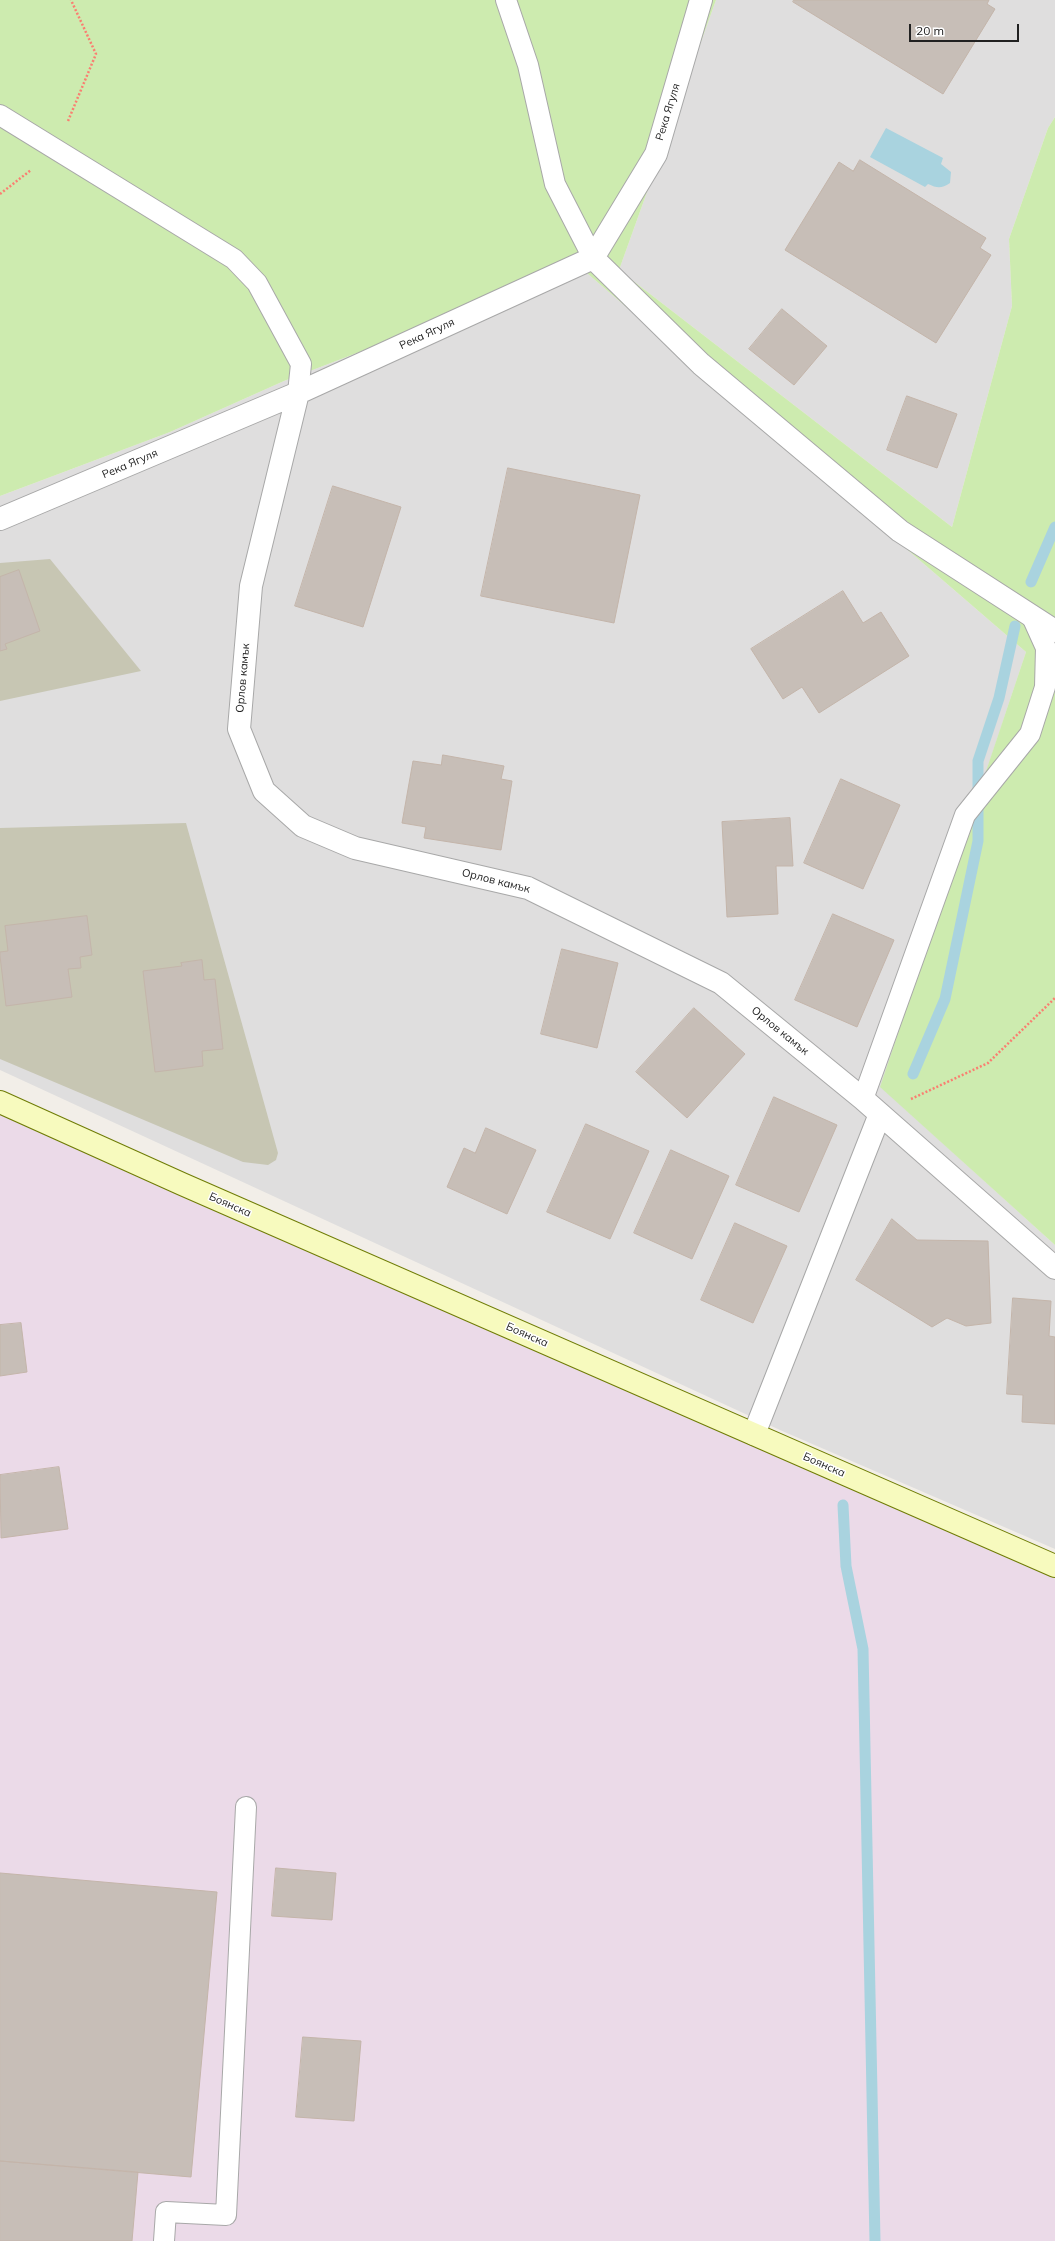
<!DOCTYPE html>
<meta charset="utf-8">
<style>
body{margin:0}
#map{position:relative;width:1055px;height:2241px;overflow:hidden;background:#f2eee8;font-family:Mulish,sans-serif}
canvas{display:block}
.scale{position:absolute;left:909px;top:24px;width:110px;height:18px;box-sizing:border-box;border:2px solid #212121;border-top:0;padding-left:5px;font-size:12px;line-height:14px;white-space:nowrap;color:#212121;-webkit-text-stroke:3px #fff;paint-order:stroke}
</style>
<div id="map">
<canvas width="1055" height="2241"></canvas>
<div class="scale">20 m</div>
</div>
<script>
const context = document.querySelector('canvas').getContext('2d');
context.lineJoin = 'round';
function fillPath(path, color) { context.fillStyle = color; context.fill(path, 'evenodd'); }
function trace(path, color, width, dash) { context.strokeStyle = color; context.lineWidth = width; context.lineCap = dash ? 'butt' : 'round'; context.setLineDash(dash || []); context.stroke(path); }
function label(font, color, halo, rows, align = 'center') {
  context.font = font + ' Mulish,sans-serif'; context.lineWidth = 3; context.setLineDash([]); context.textBaseline = 'middle'; context.strokeStyle = halo; context.fillStyle = color; for (const [text, x, y, turn = 0] of rows) {
    context.save(); context.translate(x, y); context.rotate((+turn || 0) * Math.PI / 180); context.textAlign = isNaN(turn) ? turn : align; if (halo) context.strokeText(text, 0, 0); context.fillText(text, 0, 0); context.restore();
  }
}
const residential = new Path2D(`
 M716,0H1055V117L1048,128L1009,239L1012,306L952,527L619,270Z
 M573,261L1026,652L881,1087L1055,1245V1549L780,1430L0,1070V496L170,432L284,381L375,346Z`);
const industrial = new Path2D(`
 M0,1102L1055,1566V2241H0Z`);
const construction = new Path2D(`
 M50,559L141,671L0,701V563Z
 M186,823L278,1153L276,1160L268,1165L243,1162L0,1059V828Z`);
const grass = new Path2D(`
 M0,0H716L619,270L952,527L1012,306L1009,239L1048,128L1055,117V1245L880,1087L1026,652L573,261L375,346L284,381L170,432L0,496Z`);
const water = new Path2D(`
 M886,128L943,158L941,164L951,172L950,183C941,189 937,188 928,184L925,187L870,157Z`);
const stream = new Path2D(`
 M1031,582L1055,527
 M913,1074L945,999L978,841V761L999,698L1015,626
 M843,1505L846,1566L863,1649L875,2241`);
const building = new Path2D(`
 M794,0H989L987,4L995,9L943,94L793,2Z
 M860,160L986,238L980,248L991,255L936,343L785,250L839,162L853,171Z
 M782,309L827,346L794,385L749,349Z
 M907,396L957,414L937,468L887,450Z
 M508,468L640,495L614,623L481,596Z
 M333,486L401,507L363,627L295,606Z
 M19,570L40,631L5,644L7,649L0,651V577Z
 M843,591L863,623L881,612L909,656L819,713L802,687L783,699L751,649Z
 M443,755L504,766L501,779L512,781L501,850L424,838L426,827L402,823L413,761L441,765Z
 M841,779L900,805L863,889L804,863Z
 M790,818L793,866H776L778,914L727,917L722,822Z
 M833,914L894,940L857,1027L795,1000Z
 M87,916L92,955L80,957L81,968L68,969L72,997L6,1006L0,956V952L8,951L5,926Z
 M562,949L618,963L597,1048L541,1034Z
 M202,960L204,980L215,979L223,1049L202,1051L203,1066L155,1072L143,971L182,966L181,963Z
 M694,1008L745,1054L687,1118L636,1072Z
 M774,1097L837,1125L799,1212L736,1185Z
 M586,1124L649,1151L610,1239L547,1212Z
 M486,1128L536,1150L507,1214L447,1187L464,1148L475,1153Z
 M671,1150L729,1176L692,1259L634,1233Z
 M892,1219L917,1240L988,1241L991,1323L966,1326L947,1318L932,1327L856,1280Z
 M735,1223L787,1246L753,1323L701,1300Z
 M1013,1298L1051,1301L1049,1336L1055,1337V1424L1022,1422L1023,1395L1007,1394Z
 M21,1323L27,1372L0,1376V1325Z
 M59,1467L68,1529L1,1538L0,1475Z
 M276,1868L336,1873L332,1920L272,1916Z
 M0,1873L217,1892L191,2177L0,2161Z
 M303,2037L361,2041L354,2121L296,2117Z
 M0,2161L138,2172L132,2241H0Z`);
const path = new Path2D(`
 M68,121L96,54L71,0
 M0,194L31,170
 M911,1099L988,1063L1055,998`);
const service = new Path2D(`
 M506,0L528,65L555,184L593,258
 M0,115L234,259L257,283L301,364L298,393
 M863,1099L965,815L1030,734L1045,687L1046,648L1032,617
 M164,2241L166,2212L226,2215L246,1807`);
const minor = new Path2D(`
 M593,258L701,364L900,531L1055,631
 M298,393L251,586L239,729L264,791L303,826L355,848L528,888L721,983L863,1099L1055,1268
 M0,519L298,393L593,258L656,154L701,0
 M754,1434L880,1114`);
const secondary = new Path2D(`
 M0,1102L182,1184L1055,1566`);
const streetNames = [
 ["Река Ягуля",668,112,-73],
 ["Река Ягуля",427,334,-25],
 ["Река Ягуля",130,464,-23],
 ["Орлов камък",243,678,-85],
 ["Орлов камък",496,881,14],
 ["Орлов камък",780,1031,39],
 ["Боянска",230,1205,24],
 ["Боянска",527,1335,24],
 ["Боянска",824,1465,24]
];
fillPath(residential, '#dfdede');
fillPath(industrial, '#ebdae8');
fillPath(construction, '#c7c6b3');
fillPath(grass, '#cdebaf');
fillPath(water, '#a9d3df');
trace(stream, '#a9d3df', 11);
fillPath(building, '#c7beb7');
trace(building, '#c4b5aa', 1);
trace(service, '#a8a8a8', 22);
trace(minor, '#a8a8a8', 24);
trace(secondary, '#6f7c05', 24);
trace(path, '#fa7f71', 2.5, [2, 2]);
trace(service, '#fff', 20);
trace(minor, '#fff', 22);
trace(secondary, '#f7fabe', 22);
label('11px', '#212121', '#fff', streetNames);
</script>
